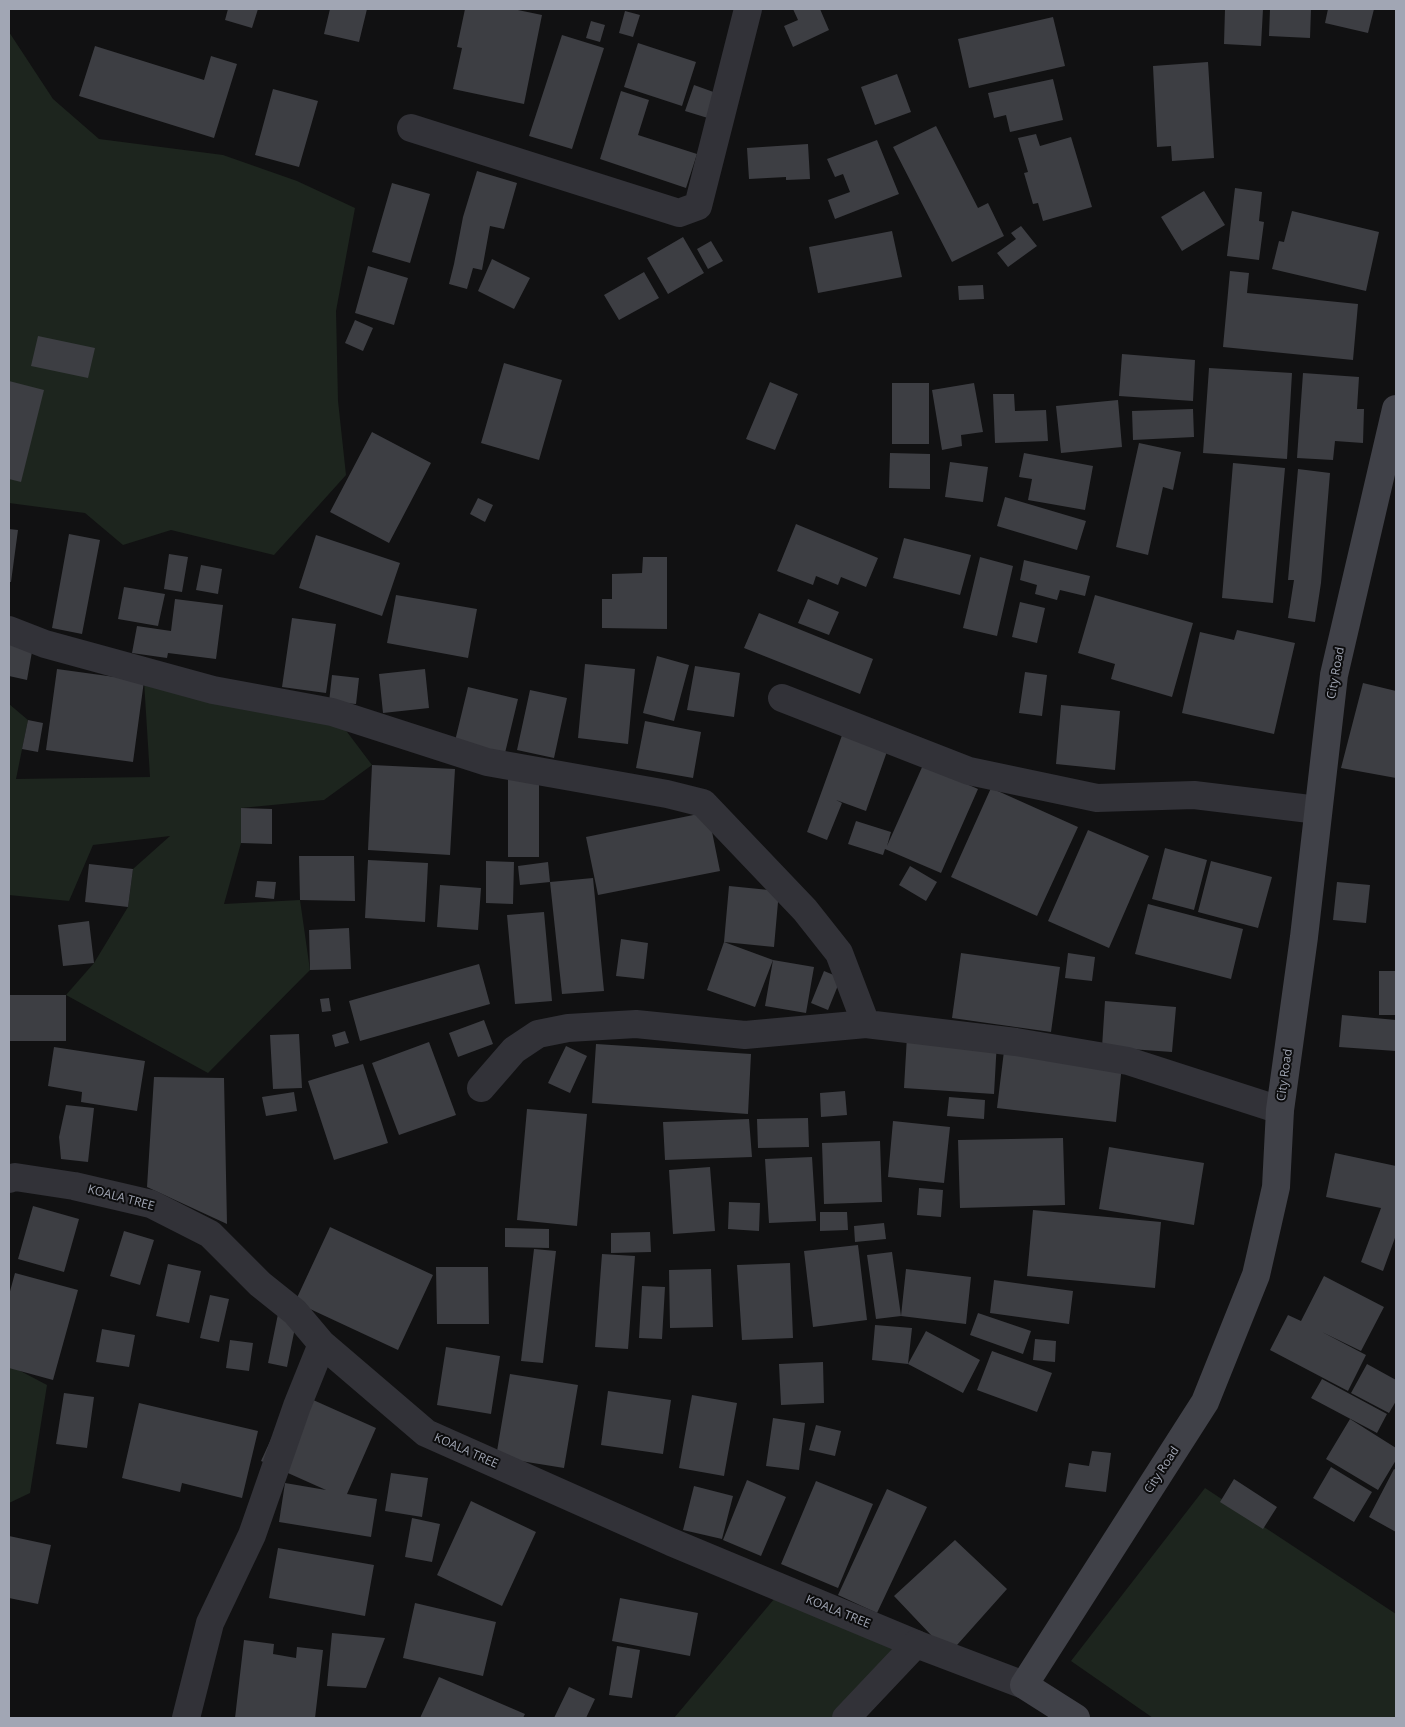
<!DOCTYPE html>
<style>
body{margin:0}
#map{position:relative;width:1405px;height:1727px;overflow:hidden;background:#111112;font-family:"Open Sans",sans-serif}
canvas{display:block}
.frame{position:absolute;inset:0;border:10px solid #a1a6b4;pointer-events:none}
</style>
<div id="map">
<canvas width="1405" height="1727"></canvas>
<div class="frame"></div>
</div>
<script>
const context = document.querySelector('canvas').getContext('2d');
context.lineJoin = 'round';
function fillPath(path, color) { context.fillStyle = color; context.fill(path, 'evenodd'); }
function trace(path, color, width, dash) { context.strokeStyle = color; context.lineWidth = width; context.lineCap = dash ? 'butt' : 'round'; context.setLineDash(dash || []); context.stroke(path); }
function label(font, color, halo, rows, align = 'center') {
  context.font = font + ' "Open Sans",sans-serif'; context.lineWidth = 4; context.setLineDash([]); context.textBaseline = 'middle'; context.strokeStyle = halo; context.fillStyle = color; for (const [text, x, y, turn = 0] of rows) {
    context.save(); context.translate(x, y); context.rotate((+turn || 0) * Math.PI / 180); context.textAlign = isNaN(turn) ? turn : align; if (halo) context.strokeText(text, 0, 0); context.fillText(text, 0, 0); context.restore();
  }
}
const green = new Path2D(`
 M9,32L53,99L99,139L223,155L297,181L355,208L336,311L338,401L346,475L274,555L171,530L123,545L85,513L9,503Z
 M144,681L332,712L372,765L324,800L241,808V843L224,904L300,900L310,970L208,1073L66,995L94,963L128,907L133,869L170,836L93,845L69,901L9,895V704L28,720L16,779L150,777Z
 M9,1365L47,1385L30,1493L9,1503Z
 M1205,1488L1396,1614V1718H1153L1071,1661Z
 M780,1592L905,1654L839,1718H674Z`);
const building = new Path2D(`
 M228,9H258L252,28L225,20Z
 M330,9H367L359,42L324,34Z
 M465,9H513L542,15L524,104L453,89L462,48L457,47Z
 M793,9H820L829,30L793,47L784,26L798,20Z
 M1225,9H1263L1261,46L1224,44Z
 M1270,9H1311L1310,38L1269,36Z
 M1328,9H1374L1368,33L1325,23Z
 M625,11L640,15L633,37L619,33Z
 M1053,17L1065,66L969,88L958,39Z
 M591,21L605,25L600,42L586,38Z
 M562,35L604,48L572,149L529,136Z
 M638,43L696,62L682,106L624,87Z
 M95,46L204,80L211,56L237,64L214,138L79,96Z
 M1208,62L1214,158L1172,161L1171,146L1157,147L1153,66Z
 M897,74L911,112L875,125L861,87Z
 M1053,79L1063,120L1010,132L1006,115L994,118L988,93Z
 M694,85L719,94L711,119L685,111Z
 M273,89L318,101L299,167L255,155Z
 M621,91L649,100L638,135L697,154L686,188L600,159Z
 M936,126L978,208L988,203L1004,236L952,262L893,147Z
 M1036,134L1040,146L1071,137L1092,207L1043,221L1038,203L1033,204L1024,173L1028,172L1018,138Z
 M877,140L899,194L835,219L828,200L850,192L843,174L835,177L827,159Z
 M808,144L810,179L786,180V177L749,179L747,148Z
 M477,171L517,183L504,229L490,226L482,270L473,268L467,289L449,284L454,264L463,217Z
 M392,183L430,194L410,263L372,252Z
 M1235,188L1262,192L1259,221L1264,222L1259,260L1227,256Z
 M1204,191L1225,225L1182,251L1161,217Z
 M1292,211L1379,232L1366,291L1272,269L1279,241L1284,242Z
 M1021,226L1037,246L1008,267L997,253L1016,239L1011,233Z
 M892,231L902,277L818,293L809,247Z
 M683,237L704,273L668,294L647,258Z
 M711,241L723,261L708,269L697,249Z
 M492,259L530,278L514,309L478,291Z
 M368,266L408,278L394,325L355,313Z
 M1230,271L1249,273L1247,293L1358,304L1353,360L1223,347Z
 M644,272L659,298L619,320L604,295Z
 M983,285L984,299L959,300L958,286Z
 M355,320L373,328L363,351L345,343Z
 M38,336L95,348L88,378L31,366Z
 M1122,354L1195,360L1193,401L1119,396Z
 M504,363L562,380L539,460L481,443Z
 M1209,368L1292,373L1287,459L1203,453Z
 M1303,373L1359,377L1357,409H1364L1363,443L1335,441L1333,460L1297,458Z
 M9,381L44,390L21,482L9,479Z
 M770,382L798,394L775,450L746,439Z
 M892,383H929V444H892Z
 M974,383L983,432L961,435L962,446L942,450L932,390Z
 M993,394H1014L1015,411L1046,410L1048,441L995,443Z
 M1118,400L1122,447L1061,453L1056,406Z
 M1193,409L1194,437L1133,440L1132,411Z
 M372,432L431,463L389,543L330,512Z
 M1139,443L1181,452L1173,490L1163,487L1148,555L1116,547Z
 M890,453L930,454V489L889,488Z
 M1024,453L1093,466L1085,510L1028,500L1032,479L1019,477Z
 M950,462L988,467L983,502L945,497Z
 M1233,463L1285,468L1273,603L1222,598Z
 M1298,469L1330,473L1321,583L1315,622L1288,618L1294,580H1288Z
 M1005,497L1086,521L1077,550L997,526Z
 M478,498L493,505L485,522L470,514Z
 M796,524L878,558L866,587L841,577L838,585L816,576L813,585L777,571Z
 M9,529L18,530L11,582H9Z
 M69,534L100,540L82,634L52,628Z
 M316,535L400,563L382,616L299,588Z
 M904,538L971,555L960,595L893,578Z
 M169,554L188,557L182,592L164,589Z
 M643,557H667V629L602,628V599H612V574L642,573Z
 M980,557L1013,566L997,636L963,628Z
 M1024,560L1090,576L1085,596L1060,590L1057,600L1035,594L1037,585L1020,580Z
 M201,565L222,569L218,594L196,590Z
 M124,587L165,594L158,626L118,619Z
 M396,595L477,609L468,658L387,643Z
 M1095,595L1193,623L1172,697L1111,679L1115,664L1078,653Z
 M175,599L223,605L216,659L168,653L167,658L132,653L137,626L171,631Z
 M808,599L839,612L829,635L798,623Z
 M1020,602L1045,608L1037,643L1012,637Z
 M759,613L873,659L860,694L744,648Z
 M292,618L336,624L326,693L282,687Z
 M1237,630L1295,643L1274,734L1182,713L1200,632L1234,640Z
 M9,641L33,646L27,680L9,676Z
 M657,656L689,665L674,721L643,713Z
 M585,664L635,669L628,744L578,738Z
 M695,666L740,673L734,717L687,710Z
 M57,669L144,681L133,762L46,750Z
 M425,669L429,708L383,713L379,674Z
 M1025,672L1047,675L1042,716L1019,713Z
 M332,675L359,678L356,704L329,702Z
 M1363,683L1396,691V778L1341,768Z
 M468,687L518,699L505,753L455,741Z
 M530,690L567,698L554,758L517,750Z
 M1061,705L1120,711L1115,770L1056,764Z
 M28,720L43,723L38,752L22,749Z
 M645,721L701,732L693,778L636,768Z
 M845,727L890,743L866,811L836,800L842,803L827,840L807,832Z
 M372,765L455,769L450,855L368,850Z
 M923,765L978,789L941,873L885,849L883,855L848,844L856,821L891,832L887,846Z
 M508,779L539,780V857H508Z
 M991,788L1078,827L1037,916L951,877Z
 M241,808L272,809V844L241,843Z
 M708,812L720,871L598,895L586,837Z
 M1088,830L1149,856L1109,948L1048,921Z
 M1165,848L1207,860L1194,910L1152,899Z
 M299,856H354L355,901L300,900Z
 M368,860L428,863L425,922L365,918Z
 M486,861L514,862L513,904L486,903Z
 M1211,861L1272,877L1258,928L1198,912Z
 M548,862L550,882L593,878L604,991L562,994L550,882L520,885L518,866Z
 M89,864L133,869L128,907L85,902Z
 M910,866L937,882L926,901L899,885Z
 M257,881L276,882L274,899L255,897Z
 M1337,882L1370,885L1366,923L1333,920Z
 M440,885L481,888L478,930L437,927Z
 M729,886L779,891L774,947L724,942Z
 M1148,904L1243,929L1231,979L1135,954Z
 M544,912L552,1001L515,1004L507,915Z
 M89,921L94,963L63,966L58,925Z
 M349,928L351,969L310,970L309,930Z
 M621,939L648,943L644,979L616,976Z
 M724,942L773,960L755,1007L707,990Z
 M961,953L1060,967L1051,1032L952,1018Z
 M1068,953L1095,957L1092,981L1065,978Z
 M773,960L814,967L806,1013L765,1006Z
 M479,964L490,1004L360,1041L349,1001Z
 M824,971L841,978L828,1010L811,1003Z
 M1379,971H1396V1015H1379Z
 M9,995H66V1041H9Z
 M329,998L331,1011L322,1012L320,999Z
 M1105,1001L1176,1007L1172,1052L1102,1047Z
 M1342,1015L1396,1020V1051L1339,1047Z
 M484,1020L493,1044L458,1057L449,1033Z
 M345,1031L349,1043L335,1047L332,1035Z
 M299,1034L302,1088L273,1089L270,1035Z
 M907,1036L997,1041L994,1094L904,1088Z
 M429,1042L456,1115L399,1135L372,1063Z
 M596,1044L751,1054L748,1114L592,1103Z
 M566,1046L587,1056L570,1093L548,1083Z
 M54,1047L145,1061L137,1111L81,1102L82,1092L48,1086Z
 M1004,1051L1122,1065L1116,1122L997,1108Z
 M363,1064L388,1143L334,1160L308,1081Z
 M154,1077L224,1078L227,1224L147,1187Z
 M845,1091L847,1115L821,1117L820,1093Z
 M294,1092L297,1111L266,1116L262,1097Z
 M949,1097L985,1100L984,1119L947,1116Z
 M66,1105L94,1108L88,1162L61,1159L59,1137Z
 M527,1109L587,1114L577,1226L517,1220Z
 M808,1118L809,1147L758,1148L757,1119Z
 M749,1119L752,1157L665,1160L663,1122Z
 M893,1121L950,1127L944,1183L888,1177Z
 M1063,1138L1065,1205L960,1208L958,1140Z
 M880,1141L882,1202L824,1204L822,1143Z
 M1109,1147L1204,1163L1194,1225L1099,1209Z
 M1335,1153L1396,1166V1235L1383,1271L1361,1262L1381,1208L1326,1197Z
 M812,1157L816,1221L769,1223L765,1159Z
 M710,1167L715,1231L673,1234L669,1170Z
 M919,1188L943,1190L941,1217L917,1215Z
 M729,1202L760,1203L759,1231L728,1229Z
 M33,1206L79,1219L64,1272L18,1259Z
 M1033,1210L1161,1222L1155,1288L1027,1276Z
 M820,1212H847L848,1230L820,1231Z
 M884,1223L886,1239L855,1242L854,1226Z
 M330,1227L433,1275L398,1350L295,1302Z
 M505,1228L549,1229V1248L505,1247Z
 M124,1231L154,1240L140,1285L110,1276Z
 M650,1232L651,1252L611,1253V1233Z
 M858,1245L867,1320L813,1327L804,1251Z
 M534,1249L556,1251L543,1363L521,1361Z
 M892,1252L901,1316L876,1319L867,1255Z
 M602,1254L635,1256L628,1349L595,1347Z
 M790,1263L793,1338L742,1340L737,1265Z
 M168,1264L201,1271L189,1323L156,1316Z
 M436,1267H488L489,1324H437Z
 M711,1269L713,1327L670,1328L669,1270Z
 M906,1269L971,1277L966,1324L901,1316Z
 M15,1273L78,1290L53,1380L9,1368V1295Z
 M1324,1276L1384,1307L1361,1351L1322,1332L1366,1355L1348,1391L1270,1350L1288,1315L1301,1321Z
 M994,1280L1073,1291L1069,1324L990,1313Z
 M642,1286L665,1287L662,1339L639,1338Z
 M210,1295L229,1299L219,1342L200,1338Z
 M978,1313L1031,1331L1023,1354L970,1335Z
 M278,1314L297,1318L287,1367L268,1363Z
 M875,1325L912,1328L908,1364L872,1360Z
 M102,1329L135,1335L129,1367L96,1362Z
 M926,1331L980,1360L963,1393L908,1364Z
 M1035,1339L1056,1341L1055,1362L1033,1360Z
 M230,1340L253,1343L249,1371L226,1368Z
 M446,1347L500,1356L491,1414L437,1405Z
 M992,1351L1052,1373L1037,1412L977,1390Z
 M823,1362L824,1403L781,1405L779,1364Z
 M1367,1364L1396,1380V1401L1389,1413L1351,1393Z
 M510,1374L578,1385L564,1468L496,1457Z
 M1322,1379L1387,1414L1377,1433L1311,1398Z
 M293,1391L376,1428L347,1494L377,1499L371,1537L279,1522L285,1483L326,1490L261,1461Z
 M608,1391L671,1400L663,1454L601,1445Z
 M64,1393L94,1397L87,1448L56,1444Z
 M692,1395L737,1403L724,1476L679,1468Z
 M139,1403L258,1431L242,1498L182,1483L180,1492L122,1478Z
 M773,1418L805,1423L799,1470L766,1466Z
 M1350,1419L1396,1448V1460L1378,1490L1326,1459Z
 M816,1425L841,1431L835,1456L809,1450Z
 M1092,1451L1111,1453L1106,1492L1065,1487L1069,1463L1089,1466Z
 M1331,1467L1372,1492L1354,1522L1313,1498Z
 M1394,1469L1396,1470V1532L1369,1517Z
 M391,1473L428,1478L422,1517L385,1511Z
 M1234,1479L1277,1507L1263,1529L1220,1502Z
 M747,1480L786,1497L761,1556L723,1540Z
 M816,1481L873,1504L838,1588L781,1564Z
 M694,1486L733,1496L722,1539L683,1530Z
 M887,1489L927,1507L877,1613L838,1595Z
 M471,1501L536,1532L502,1606L437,1575Z
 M412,1518L440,1524L432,1562L405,1557Z
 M9,1536L51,1545L38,1604L9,1598Z
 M955,1540L1007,1589L949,1654L894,1596Z
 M278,1548L374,1565L365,1616L269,1598Z
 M620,1598L698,1613L690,1656L612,1641Z
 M415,1603L496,1622L483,1676L403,1658Z
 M332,1633L385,1638L366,1688L327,1686Z
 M244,1640L274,1644L273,1654L296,1658L297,1647L323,1650L315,1718H235Z
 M617,1646L640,1650L632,1698L609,1695Z
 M439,1677L525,1714L523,1718H420Z
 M569,1687L595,1699L586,1718H554Z`);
const minor = new Path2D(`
 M411,128L679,213L698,206L748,9
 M9,630L45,644L213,690L332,712L487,762L667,794L703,803L805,910L839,953L866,1024L745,1035L636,1024L568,1028L538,1034L514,1050L481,1088
 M782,698L969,771L1097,798L1194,795L1318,810
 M866,1024L1016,1042L1128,1061L1280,1110
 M9,1179L15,1177L74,1186L151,1204L210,1234L260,1284L295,1312L322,1344L426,1433L671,1542L916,1644
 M186,1718L210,1623L252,1535L297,1406L322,1344`);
const tertiary = new Path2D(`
 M846,1718L916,1644L1024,1685`);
const secondary = new Path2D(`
 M1076,1718L1024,1685L1205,1402L1256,1275L1276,1187L1280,1110L1304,937L1334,675L1396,409`);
const streetNames = [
 ["City Road",1336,673,-80],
 ["City Road",1285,1075,-82],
 ["KOALA TREE",121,1198,15],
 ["KOALA TREE",466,1451,24],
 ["City Road",1162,1470,-57],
 ["KOALA TREE",838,1612,22]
];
fillPath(green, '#1d251e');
fillPath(building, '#3d3e43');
trace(minor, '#323238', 28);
trace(tertiary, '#323238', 28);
trace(secondary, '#404148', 28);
label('12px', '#a1a6b4', '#0c0c0d', streetNames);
</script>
